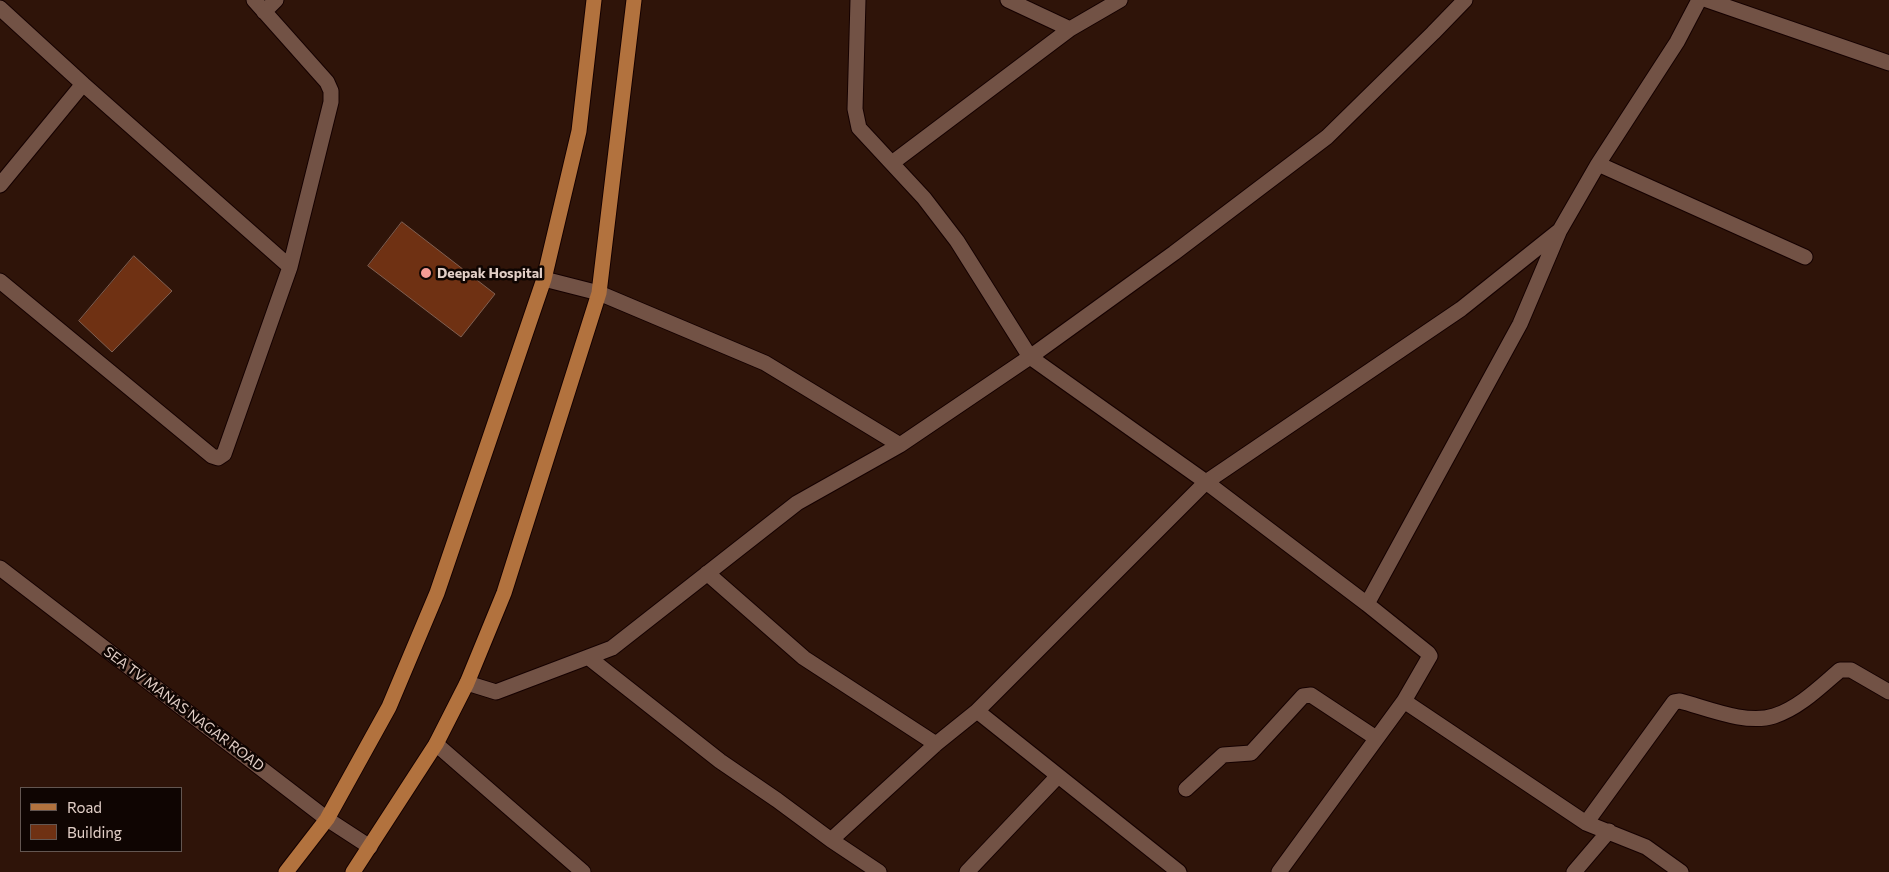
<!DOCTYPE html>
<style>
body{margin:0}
#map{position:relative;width:1889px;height:872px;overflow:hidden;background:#2f1409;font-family:Commissioner,sans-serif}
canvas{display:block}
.legend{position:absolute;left:20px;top:787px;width:162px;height:65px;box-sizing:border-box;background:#0f0502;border:1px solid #635651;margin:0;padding:6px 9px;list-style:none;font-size:15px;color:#e2cfc7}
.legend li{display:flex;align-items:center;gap:10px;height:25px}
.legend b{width:25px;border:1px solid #635651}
</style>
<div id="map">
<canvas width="1889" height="872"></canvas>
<ul class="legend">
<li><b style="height:6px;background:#b2723e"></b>Road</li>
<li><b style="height:14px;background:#6f3113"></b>Building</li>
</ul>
</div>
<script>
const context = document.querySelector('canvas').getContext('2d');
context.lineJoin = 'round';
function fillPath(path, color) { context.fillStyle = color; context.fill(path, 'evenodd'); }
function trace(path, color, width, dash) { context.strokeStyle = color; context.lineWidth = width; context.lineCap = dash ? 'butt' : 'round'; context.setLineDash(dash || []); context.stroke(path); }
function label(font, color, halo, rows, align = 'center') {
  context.font = font + ' Commissioner,sans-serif'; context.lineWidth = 5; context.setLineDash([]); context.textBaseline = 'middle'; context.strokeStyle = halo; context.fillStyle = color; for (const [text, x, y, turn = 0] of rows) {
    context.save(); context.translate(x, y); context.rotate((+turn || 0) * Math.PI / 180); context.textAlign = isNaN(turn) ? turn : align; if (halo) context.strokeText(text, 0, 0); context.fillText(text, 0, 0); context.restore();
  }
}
const building = new Path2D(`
 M402,222L495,294L461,337L368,266Z
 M134,256L172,291L112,352L79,321Z`);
const minor = new Path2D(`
 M858,0L855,109L859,128L924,198L957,241L1030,357L1206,482L1461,309L1560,230L1598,164L1677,42L1699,0
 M1008,0L1070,29
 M1707,0L1889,63
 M0,8L83,84
 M264,12L276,0
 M892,163L1070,29L1120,0
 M1598,164L1805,257
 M0,185L83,84L290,267
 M544,279L599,293L765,363L900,445
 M0,281L212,456L218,458L224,454L290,267L331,102V91L327,82L254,0
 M0,568L327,819L370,847
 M707,573L804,658L936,744
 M1367,604L1520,324L1559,232
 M588,657L720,761L777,800L831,840L879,872
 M467,683L496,692L612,648L797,503L900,445L1030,357L1174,253L1327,137L1433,33L1465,0
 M1404,701L1586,823L1646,847L1681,872
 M977,711L1179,872
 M436,744L583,872
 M1186,789L1223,755L1251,753L1303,696L1311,695L1376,738
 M1586,823L1674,702L1680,701C1707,708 1746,725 1774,716C1799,708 1820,687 1840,670H1851L1889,692
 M831,840L936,744L977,711L1206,482L1367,604L1428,653L1430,656L1404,701L1279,872
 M967,872L1058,776
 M1574,872L1609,831`);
const major = new Path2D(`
 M286,872L327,819L389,707L437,593L544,279L579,131L594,0
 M353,872L436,744L467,683L504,593L599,293L634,0`);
const markers = [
 [426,273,6,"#f59c95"]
];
const poiNames = [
 ["Deepak Hospital",437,273]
];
const streetNames = [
 ["SEA TV MANAS NAGAR ROAD",184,709,37]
];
fillPath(building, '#6f3113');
trace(building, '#816052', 1);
trace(minor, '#150100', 17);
trace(major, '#150100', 17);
trace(minor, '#725245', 15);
trace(major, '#b2723e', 15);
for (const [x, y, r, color] of markers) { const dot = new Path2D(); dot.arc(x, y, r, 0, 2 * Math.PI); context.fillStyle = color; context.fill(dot); trace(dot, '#0f0502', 2); }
label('bold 14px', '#e2cfc7', '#0f0502', poiNames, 'left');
label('14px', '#e2cfc7', '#0f0502', streetNames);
</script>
